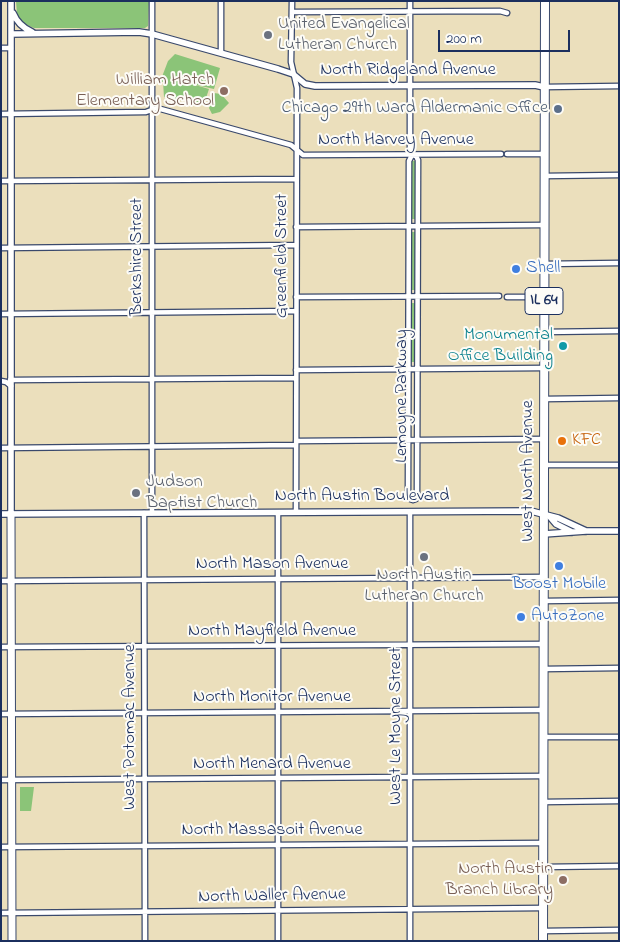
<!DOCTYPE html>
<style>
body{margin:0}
#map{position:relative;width:620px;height:942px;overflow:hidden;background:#ebdfbc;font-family:"Indie Flower",sans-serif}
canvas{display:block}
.frame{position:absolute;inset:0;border:2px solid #1b2f5e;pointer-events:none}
.scale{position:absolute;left:438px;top:30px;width:132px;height:22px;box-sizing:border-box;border:2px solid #1b2f5e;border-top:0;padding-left:6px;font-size:15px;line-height:18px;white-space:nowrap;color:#1b2f5e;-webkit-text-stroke:4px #fdfcf7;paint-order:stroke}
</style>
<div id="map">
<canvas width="620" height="942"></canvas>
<div class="frame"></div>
<div class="scale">200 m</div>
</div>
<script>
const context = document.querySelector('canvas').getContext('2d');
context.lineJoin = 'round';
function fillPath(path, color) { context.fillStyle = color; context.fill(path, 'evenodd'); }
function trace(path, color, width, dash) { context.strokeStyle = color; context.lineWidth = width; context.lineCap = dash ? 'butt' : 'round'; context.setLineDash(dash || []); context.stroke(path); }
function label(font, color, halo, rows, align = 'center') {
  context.font = font + ' "Indie Flower",sans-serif'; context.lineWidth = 4; context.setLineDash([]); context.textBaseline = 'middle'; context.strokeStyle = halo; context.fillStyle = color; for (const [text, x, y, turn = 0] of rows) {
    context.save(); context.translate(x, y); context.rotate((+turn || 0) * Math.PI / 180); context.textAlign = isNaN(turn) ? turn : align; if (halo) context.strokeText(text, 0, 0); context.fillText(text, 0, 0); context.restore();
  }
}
const green = new Path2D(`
 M16,1H149L148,26L145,28H34L22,23L17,14Z
 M175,54L220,68L214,89L192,84L209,89L204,104L181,98L180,101L164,97L163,82H160L168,61Z
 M214,93L221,94L229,103L220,112L212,114L209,108Z
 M411,161H416V219H411Z
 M411,232H416V290H411Z
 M411,303H416V362H411Z
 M20,787H34L31,811H20Z`);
const minor = new Path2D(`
 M152,1V513
 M292,1L291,62L297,88L296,512
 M410,1V149L412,155L416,156L418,160L417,495L416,499L413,500L410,499L408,496L409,161L412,155
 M292,12L500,11L507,13
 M1,48H11
 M221,52V1
 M544,87L619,86
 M1,114L146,112L157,108L291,145L303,155L501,154
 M507,154H544
 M544,176L619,175
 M1,181L296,179
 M296,227L544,225
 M1,248L296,245
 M544,264L619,263
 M296,297L499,296
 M507,297H544
 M1,314L296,311
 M544,332L619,331
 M296,370L544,368
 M10,380L296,378
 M1,381L6,382L11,386
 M544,399L619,398
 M296,441L544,439
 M1,448L296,445
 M544,465H619
 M144,513L145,941
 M1,581L544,577
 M544,601L619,600
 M1,647L543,644
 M543,669L619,668
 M1,714L543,710
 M543,737H619
 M1,780L543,776
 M543,802L619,801
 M1,847L543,843
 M543,867L619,866
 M1,913L543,908
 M543,931L619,930
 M278,941V513
 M410,941V512`);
const tertiary = new Path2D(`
 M11,1V514
 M13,13C17,23 23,28 32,32
 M11,34L139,32L152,34L278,69L293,74L305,84L315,86L535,85L544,87
 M1,514L531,511L558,518L586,531
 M550,517L556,524L572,532
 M544,534L586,531H619`);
const secondary = new Path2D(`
 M11,514L12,941`);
const primary = new Path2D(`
 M543,941L545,1`);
const markers = [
 [268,35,5,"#6b7280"],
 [224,91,5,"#8d6e63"],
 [558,109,5,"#5c6f8a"],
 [516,269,5,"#3f7fe0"],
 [563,346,5,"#0f9aa8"],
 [562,441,5,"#e8710a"],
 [136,493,5,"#6b7280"],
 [424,557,5,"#6b7280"],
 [559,566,5,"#3f7fe0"],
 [521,617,5,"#3f7fe0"],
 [563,880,5,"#8d6e63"]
];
const shields = [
 [544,301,38]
];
const shieldNames = [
 ["IL 64",544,301]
];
const worshipNames = [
 ["United Evangelical",278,25],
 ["Lutheran Church",278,46],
 ["Judson",146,483],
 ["Baptist Church",146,504],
 ["North Austin",424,576,"center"],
 ["Lutheran Church",424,597,"center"]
];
const streetNames = [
 ["North Ridgeland Avenue",408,71],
 ["North Harvey Avenue",396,141],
 ["Greenfield Street",283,256,-90],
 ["Berkshire Street",138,257,-90],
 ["Lemoyne Parkway",403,396,-90],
 ["West North Avenue",529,471,-90],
 ["North Austin Boulevard",362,497],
 ["North Mason Avenue",272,565],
 ["North Mayfield Avenue",272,632],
 ["North Monitor Avenue",272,698],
 ["West Le Moyne Street",397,726,-90],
 ["West Potomac Avenue",131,727,-90],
 ["North Menard Avenue",272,765],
 ["North Massasoit Avenue",272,831],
 ["North Waller Avenue",272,897,-1]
];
const educationNames = [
 ["William Hatch",214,81],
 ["Elementary School",214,102],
 ["North Austin",553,870],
 ["Branch Library",553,891]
];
const serviceNames = [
 ["Chicago 29th Ward Aldermanic Office",548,109]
];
const shopNames = [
 ["Shell",526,269],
 ["Boost Mobile",559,585,"center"],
 ["AutoZone",531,617]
];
const cultureNames = [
 ["Monumental",553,336],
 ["Office Building",553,357]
];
const foodNames = [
 ["KFC",572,441]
];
fillPath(green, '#8bc478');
trace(minor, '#3a496c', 7);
trace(tertiary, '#3a496c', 8);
trace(secondary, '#3a496c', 9);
trace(primary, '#3a496c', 10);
trace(minor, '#fff', 4.5);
trace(tertiary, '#fff', 5.5);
trace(secondary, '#fff', 7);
trace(primary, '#fff', 8);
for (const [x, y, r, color] of markers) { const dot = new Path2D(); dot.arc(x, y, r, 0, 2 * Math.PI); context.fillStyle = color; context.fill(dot); trace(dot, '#fdfcf7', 2); }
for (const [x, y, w] of shields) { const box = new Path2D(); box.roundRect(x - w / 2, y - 13.5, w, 27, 4); context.fillStyle = '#fdfcf7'; context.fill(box); trace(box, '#1b2f5e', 1); }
label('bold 16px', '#1b2f5e', null, shieldNames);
label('18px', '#5b616d', '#fdfcf7', worshipNames, 'left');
label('18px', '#1b2f5e', '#fdfcf7', streetNames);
label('18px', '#785e54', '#fdfcf7', educationNames, 'right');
label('18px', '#4e5e75', '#fdfcf7', serviceNames, 'right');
label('18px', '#366cbe', '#fdfcf7', shopNames, 'left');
label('18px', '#0d838f', '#fdfcf7', cultureNames, 'right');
label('18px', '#c56008', '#fdfcf7', foodNames, 'left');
</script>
